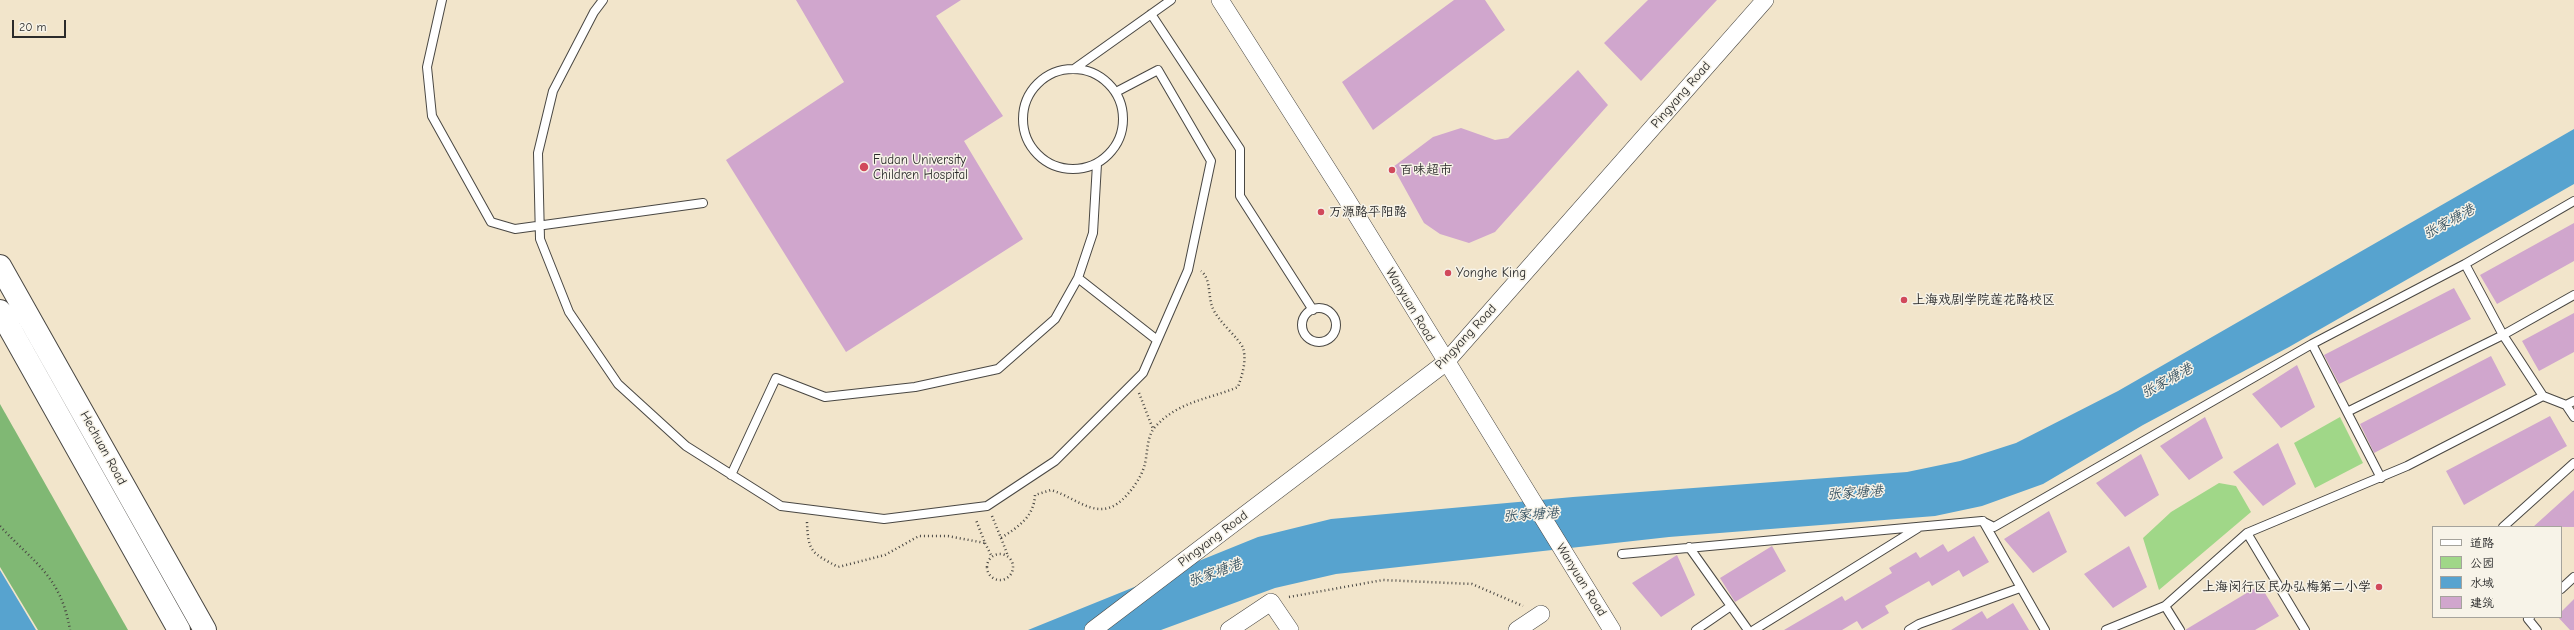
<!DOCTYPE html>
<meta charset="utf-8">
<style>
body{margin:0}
#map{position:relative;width:2574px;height:630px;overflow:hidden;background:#f2e5cb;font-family:"Comic Neue","LXGW WenKai TC",sans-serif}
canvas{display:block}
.legend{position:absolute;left:2432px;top:526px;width:130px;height:92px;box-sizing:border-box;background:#f7f3e8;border:1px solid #a5a39c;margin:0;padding:5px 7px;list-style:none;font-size:12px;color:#2b2b2b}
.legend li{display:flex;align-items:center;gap:8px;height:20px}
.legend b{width:20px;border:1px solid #a5a39c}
.scale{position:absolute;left:12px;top:20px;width:54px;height:18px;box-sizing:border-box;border:2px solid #2b2b2b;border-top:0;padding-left:5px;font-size:12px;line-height:14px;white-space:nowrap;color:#2b2b2b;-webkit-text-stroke:3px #f7f3e8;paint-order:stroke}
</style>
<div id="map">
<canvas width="2574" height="630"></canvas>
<ul class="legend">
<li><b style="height:5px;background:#fff"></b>道路</li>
<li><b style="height:11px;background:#a0d788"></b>公园</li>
<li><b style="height:11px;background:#57a3cf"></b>水域</li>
<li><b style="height:11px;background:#d0a6cd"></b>建筑</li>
</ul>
<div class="scale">20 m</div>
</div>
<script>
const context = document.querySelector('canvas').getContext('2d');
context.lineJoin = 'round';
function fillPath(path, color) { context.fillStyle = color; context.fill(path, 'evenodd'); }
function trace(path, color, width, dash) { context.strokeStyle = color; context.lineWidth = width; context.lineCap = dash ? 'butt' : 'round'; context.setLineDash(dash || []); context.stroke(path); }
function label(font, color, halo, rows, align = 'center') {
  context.font = font + ' "Comic Neue","LXGW WenKai TC",sans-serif'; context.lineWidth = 3; context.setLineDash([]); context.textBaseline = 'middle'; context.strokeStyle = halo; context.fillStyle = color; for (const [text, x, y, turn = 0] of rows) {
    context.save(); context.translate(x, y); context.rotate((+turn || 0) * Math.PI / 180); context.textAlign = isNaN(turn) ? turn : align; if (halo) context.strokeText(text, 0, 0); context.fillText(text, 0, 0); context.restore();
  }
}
const green = new Path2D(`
 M2340,417L2363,463L2315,488L2294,443Z
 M2219,483L2236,486L2251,512L2159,590L2143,538L2171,512Z`);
const forest = new Path2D(`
 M0,404L128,630H38L0,567Z`);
const water = new Path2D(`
 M2574,129V184L2289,347L2143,425L2043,484L1982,506L1935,516L1669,537L1336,574L1275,588L1161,630H1028L1258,537L1331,519L1573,497L1907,472L1960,461L2016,443L2118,391Z
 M0,570L36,630H0Z`);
const building = new Path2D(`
 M796,0H961L936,16L1003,116L964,141L1023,239L846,352L726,160L844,82Z
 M1454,0H1485L1505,30L1373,130L1342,82Z
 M1648,0H1717L1641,81L1604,43Z
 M1578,70L1608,105L1495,232L1469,243L1440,234L1424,223L1393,167L1433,137L1461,128L1495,140L1508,138Z
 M2574,223V261L2497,304L2480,275Z
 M2454,288L2471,319L2339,384L2324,355Z
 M2574,313V352L2539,371L2522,341Z
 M2491,356L2506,385L2374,453L2360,424Z
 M2297,365L2315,407L2281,428L2252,394Z
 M2550,416L2567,446L2464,505L2446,471Z
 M2205,417L2223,458L2189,480L2160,446Z
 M2278,443L2296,484L2263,506L2233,472Z
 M2141,454L2159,495L2125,517L2096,483Z
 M2574,490V527H2533Z
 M2049,511L2067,552L2033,573L2004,539Z
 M1974,536L1989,562L1963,577L1959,570L1932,586L1929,581L1885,606L1889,613L1862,629L1857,621L1842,630H1784L1842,596L1845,601L1892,573L1889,568L1916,552L1920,558L1943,544L1948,552Z
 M1772,546L1786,571L1735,602L1720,578Z
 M2129,546L2147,587L2113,608L2084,574Z
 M1677,555L1695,595L1661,617L1632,583Z
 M2260,585L2279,616L2255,630H2185Z
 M2574,599V630H2570L2558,617H2561V612Z
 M2013,603L2029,630H1951L1982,611L1987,619Z`);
const path = new Path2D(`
 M1139,393L1153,429
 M992,516L1001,538C1018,527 1034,517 1035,495L1051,490C1080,499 1100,525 1127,495C1134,487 1141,477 1144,467C1148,455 1146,439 1154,428C1178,401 1207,400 1238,387C1242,375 1247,361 1243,348C1240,339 1216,320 1212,306C1208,295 1211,279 1201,271
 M807,522C808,552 812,553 838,567L885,555L919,536H948L985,543L976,520
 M0,526C34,563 61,576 70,630
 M1001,538L1008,556
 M985,543L992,557
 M987 567a13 13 0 1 1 26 0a13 13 0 1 1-26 0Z
 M1289,597L1383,580L1472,584L1523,606`);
const lane = new Path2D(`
 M442,0L427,67L432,116L491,222L515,229L703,203
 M603,0L594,12L553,91L538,153L540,239L569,312L618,384L686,446L781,506L884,519L987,506L1055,461L1143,373L1188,270L1211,161L1158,70L1116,92
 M1151,14L1240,149V196L1313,310
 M1023 119a50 50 0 1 1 100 0a50 50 0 1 1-100 0Z
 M1074,69L1171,0
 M2465,264L2503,335L2543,396
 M1078,278L1157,340
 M1302 325a17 17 0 1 1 34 0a17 17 0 1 1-34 0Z
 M2312,344L2381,478
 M2566,405L2574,417
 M2347,412L2503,335L2574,295
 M731,475L776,378L825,397L915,387L998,369L1055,319L1078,278L1093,233L1097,164
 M1983,521L2045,630
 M2503,527L2574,463
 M1689,547L1748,630
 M1622,554L1982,521L1994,527L2312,344L2465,264L2574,201
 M2561,589L2574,577
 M2165,606L2180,630
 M2530,617L2528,619L2537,630
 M1696,630L1731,606
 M1754,630L1918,528
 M1909,630L1919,624L2020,588
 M2106,630L2165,606L2247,533
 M2305,630L2247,533L2407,466L2543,396L2566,405L2574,401`);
const street = new Path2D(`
 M1220,0L1346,198L1612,630
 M1093,630L1445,363L1765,0
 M1229,630L1271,602L1290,630
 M1517,630L1541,614`);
const primary = new Path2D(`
 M0,266L205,630
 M0,311L179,630`);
const markers = [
 [864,167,5,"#d1495b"],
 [1392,170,4,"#d1495b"],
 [1321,212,4,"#d1495b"],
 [1448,273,4,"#d1495b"],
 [1904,300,4,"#d1495b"],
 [2379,587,4,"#d1495b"]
];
const streetNames = [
 ["Pingyang Road",1681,95,-49],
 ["Wanyuan Road",1410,305,59],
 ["Pingyang Road",1466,337,-47],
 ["Hechuan Road",103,448,61],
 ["Pingyang Road",1213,539,-37],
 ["Wanyuan Road",1581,580,58]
];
const poiNames = [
 ["Fudan University",873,160],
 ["Children Hospital",873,175],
 ["百味超市",1400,170],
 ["万源路平阳路",1329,212],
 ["Yonghe King",1456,273],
 ["上海戏剧学院莲花路校区",1912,300],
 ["上海闵行区民办弘梅第二小学",2371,587,"right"]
];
const waterNames = [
 ["张家塘港",2449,222,-29],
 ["张家塘港",2167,381,-29],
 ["张家塘港",1855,493,-4],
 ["张家塘港",1531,515,-4],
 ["张家塘港",1215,573,-20]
];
fillPath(green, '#a0d788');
fillPath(forest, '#80b874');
fillPath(water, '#57a3cf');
fillPath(building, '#d0a6cd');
trace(lane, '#494743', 10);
trace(street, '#494743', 18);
trace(primary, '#494743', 24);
trace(path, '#494743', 2.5, [1, 3]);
trace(lane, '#fff', 8);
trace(street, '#fff', 17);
trace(primary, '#fff', 22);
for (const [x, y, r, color] of markers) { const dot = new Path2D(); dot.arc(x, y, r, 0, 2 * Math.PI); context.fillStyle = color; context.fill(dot); trace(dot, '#f7f3e8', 1.5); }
label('13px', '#2b2b2b', '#f7f3e8', streetNames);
label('13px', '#2b2b2b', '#f7f3e8', poiNames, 'left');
label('italic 14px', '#3a5564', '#f7f3e8', waterNames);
</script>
